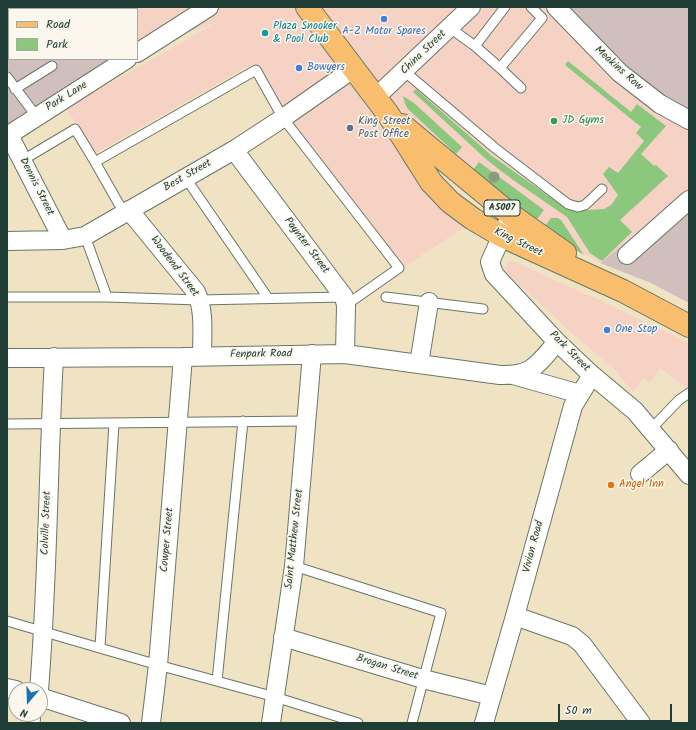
<!DOCTYPE html>
<style>
body{margin:0}
#map{position:relative;width:696px;height:730px;overflow:hidden;background:#efe3c4;font-family:Kalam,sans-serif}
canvas{display:block}
.frame{position:absolute;inset:0;border:8px solid #1f3d34;pointer-events:none}
.legend{position:absolute;left:8px;top:8px;width:130px;height:52px;box-sizing:border-box;background:#fbf7ec;border:1px solid #a3ada2;margin:0;padding:5px 7px;list-style:none;font-size:12px;color:#1f3d34}
.legend li{display:flex;align-items:center;gap:8px;height:20px}
.legend b{width:20px;border:1px solid #a3ada2}
.north{position:absolute;left:8px;top:682px;width:40px;height:40px;box-sizing:border-box;background:#fbf7ec;border:1px solid #a3ada2;border-radius:50%;rotate:199deg;font-size:11px;font-weight:700;line-height:16px;text-align:center;color:#1f3d34}
.north::after{content:'';display:block;margin:auto;width:14px;height:18px;background:#1f6fb2;clip-path:polygon(50% 0,100% 100%,50% 72%,0 100%)}
.scale{position:absolute;left:558px;top:704px;width:114px;height:18px;box-sizing:border-box;border:2px solid #1f3d34;border-top:0;padding-left:5px;font-size:12px;line-height:14px;white-space:nowrap;color:#1f3d34;-webkit-text-stroke:3px #fbf7ec;paint-order:stroke}
</style>
<div id="map">
<canvas width="696" height="730"></canvas>
<div class="frame"></div>
<ul class="legend">
<li><b style="height:5px;background:#f9be6d"></b>Road</li>
<li><b style="height:11px;background:#8bc77d"></b>Park</li>
</ul>
<div class="north">N</div>
<div class="scale">50 m</div>
</div>
<script>
const context = document.querySelector('canvas').getContext('2d');
context.lineJoin = 'round';
function fillPath(path, color) { context.fillStyle = color; context.fill(path, 'evenodd'); }
function trace(path, color, width, dash) { context.strokeStyle = color; context.lineWidth = width; context.lineCap = dash ? 'butt' : 'round'; context.setLineDash(dash || []); context.stroke(path); }
function label(font, color, halo, rows, align = 'center') {
  context.font = font + ' Kalam,sans-serif'; context.lineWidth = 3; context.setLineDash([]); context.textBaseline = 'middle'; context.strokeStyle = halo; context.fillStyle = color; for (const [text, x, y, turn = 0] of rows) {
    context.save(); context.translate(x, y); context.rotate((+turn || 0) * Math.PI / 180); context.textAlign = isNaN(turn) ? turn : align; if (halo) context.strokeText(text, 0, 0); context.fillText(text, 0, 0); context.restore();
  }
}
const built = new Path2D(`
 M101,7H566L689,114V192L600,263L555,237L490,187L387,98L372,116L440,206L465,227L396,272L289,133L247,67L96,153L66,108L216,23L137,49V9H102Z
 M513,261L597,299L689,343V390L660,368L650,383L643,379L633,392L613,368L574,335L509,275L506,271L507,264Z`);
const industrial = new Path2D(`
 M7,7H101L102,9H9V59H117L19,116L7,125Z
 M566,7H689V114L657,96L586,29Z
 M689,192V303L651,283L600,263Z`);
const green = new Path2D(`
 M568,61L631,112L637,104L666,126L641,154L654,166L656,165L668,176L620,220L632,232L602,261L590,253L567,217L513,180L487,160L413,92L416,89L492,156L564,207L573,211L604,209L611,205L618,195L603,174L609,167L618,173L644,141L636,133L641,127L565,65Z
 M403,96L414,103L462,147L456,154L408,109L405,104Z
 M479,162L544,210L535,222L473,170Z
 M551,218H558L561,220L584,255L571,247L545,226Z`);
const lane = new Path2D(`
 M450,28L475,46L500,68L542,18L531,7
 M475,46L505,7
 M500,68L521,88
 M404,71L495,148L568,204L578,207L585,205L602,189
 M7,77L37,117
 M15,89L52,66
 M23,160L75,129L95,162
 M185,177L268,298
 M124,213L95,162L256,70L283,118L399,268L346,305
 M85,236L107,297
 M7,297H107L199,300L344,297
 M386,297L483,309
 M7,424L307,421
 M651,429L679,400L689,393
 M294,566L441,613L412,723
 M7,621L158,665L275,697L358,723
 M100,647L114,423
 M217,681L243,421
 M35,723L36,714`);
const street = new Path2D(`
 M556,7L620,73L660,104L689,120
 M137,53L209,7
 M375,98L471,7
 M9,135L63,240
 M7,136L127,59
 M234,150L344,297L346,305L345,354
 M129,210L196,292C205,311 202,335 202,356
 M507,224L490,262L494,274L557,342L592,375L635,411L689,475
 M7,241L63,240L85,236L234,150L283,118L353,69
 M627,255L689,200
 M7,358L183,357L345,354L500,375C532,376 537,365 557,342
 M419,364L429,302
 M513,375L580,394
 M640,474L669,450
 M515,616L572,636L582,644L641,723
 M283,637L423,679L492,696
 M7,688L16,690
 M39,690C48,579 48,468 54,357
 M40,697L121,723
 M151,723L158,665L183,357
 M271,723L294,566L312,354
 M484,723L515,616L573,406L592,375`);
const primary = new Path2D(`
 M307,7L388,114L431,182L450,202L473,219L502,236L623,291L689,326
 M402,125L511,215L565,253`);
const trees = [
 [494,177]
];
const markers = [
 [384,19,4,"#3f7fe0"],
 [265,33,4,"#0f9aa8"],
 [299,68,4,"#3f7fe0"],
 [554,121,4,"#2e9e5b"],
 [350,128,4,"#5c6f8a"],
 [607,330,4,"#3f7fe0"],
 [611,485,4,"#e8710a"]
];
const shields = [
 [502,208,36]
];
const shieldNames = [
 ["A5007",502,208]
];
const cultureNames = [
 ["Plaza Snooker",273,27],
 ["& Pool Club",273,40]
];
const shopNames = [
 ["A-Z Motor Spares",384,32,"center"],
 ["Bowyers",307,68],
 ["One Stop",615,330]
];
const streetNames = [
 ["China Street",424,53,-44],
 ["Meakins Row",618,69,42],
 ["Park Lane",67,97,-32],
 ["Best Street",188,176,-30],
 ["Dennis Street",36,187,63],
 ["King Street",518,243,26],
 ["Paynter Street",306,246,53],
 ["Woodend Street",174,267,53],
 ["Park Street",569,352,45],
 ["Fenpark Road",261,355,-1],
 ["Colville Street",47,523,-88],
 ["Saint Matthew Street",295,539,-84],
 ["Cowper Street",168,540,-85],
 ["Vivian Road",534,547,-75],
 ["Brogan Street",387,668,17]
];
const leisureNames = [
 ["JD Gyms",562,121]
];
const serviceNames = [
 ["King Street",358,122],
 ["Post Office",358,135]
];
const foodNames = [
 ["Angel Inn",619,485]
];
fillPath(built, '#f6d2c4');
fillPath(industrial, '#d1bfbe');
fillPath(green, '#8bc77d');
trace(lane, '#687766', 11);
trace(street, '#687766', 20);
trace(primary, '#687766', 24);
trace(lane, '#fff', 9);
trace(street, '#fff', 18);
trace(primary, '#f9be6d', 22);
context.fillStyle = '#8b9b7f';
for (const [x, y] of trees) { context.beginPath(); context.arc(x, y, 5.5, 0, 2 * Math.PI); context.fill(); }
for (const [x, y, r, color] of markers) { const dot = new Path2D(); dot.arc(x, y, r, 0, 2 * Math.PI); context.fillStyle = color; context.fill(dot); trace(dot, '#fbf7ec', 1.5); }
for (const [x, y, w] of shields) { const box = new Path2D(); box.roundRect(x - w / 2, y - 8, w, 16, 3); context.fillStyle = '#fbf7ec'; context.fill(box); trace(box, '#1f3d34', 1); }
label('bold 10px', '#1f3d34', null, shieldNames);
label('11px', '#0d838f', '#fbf7ec', cultureNames, 'left');
label('11px', '#366cbe', '#fbf7ec', shopNames, 'left');
label('11px', '#1f3d34', '#fbf7ec', streetNames);
label('11px', '#27864d', '#fbf7ec', leisureNames, 'left');
label('11px', '#4e5e75', '#fbf7ec', serviceNames, 'left');
label('11px', '#c56008', '#fbf7ec', foodNames, 'left');
</script>
